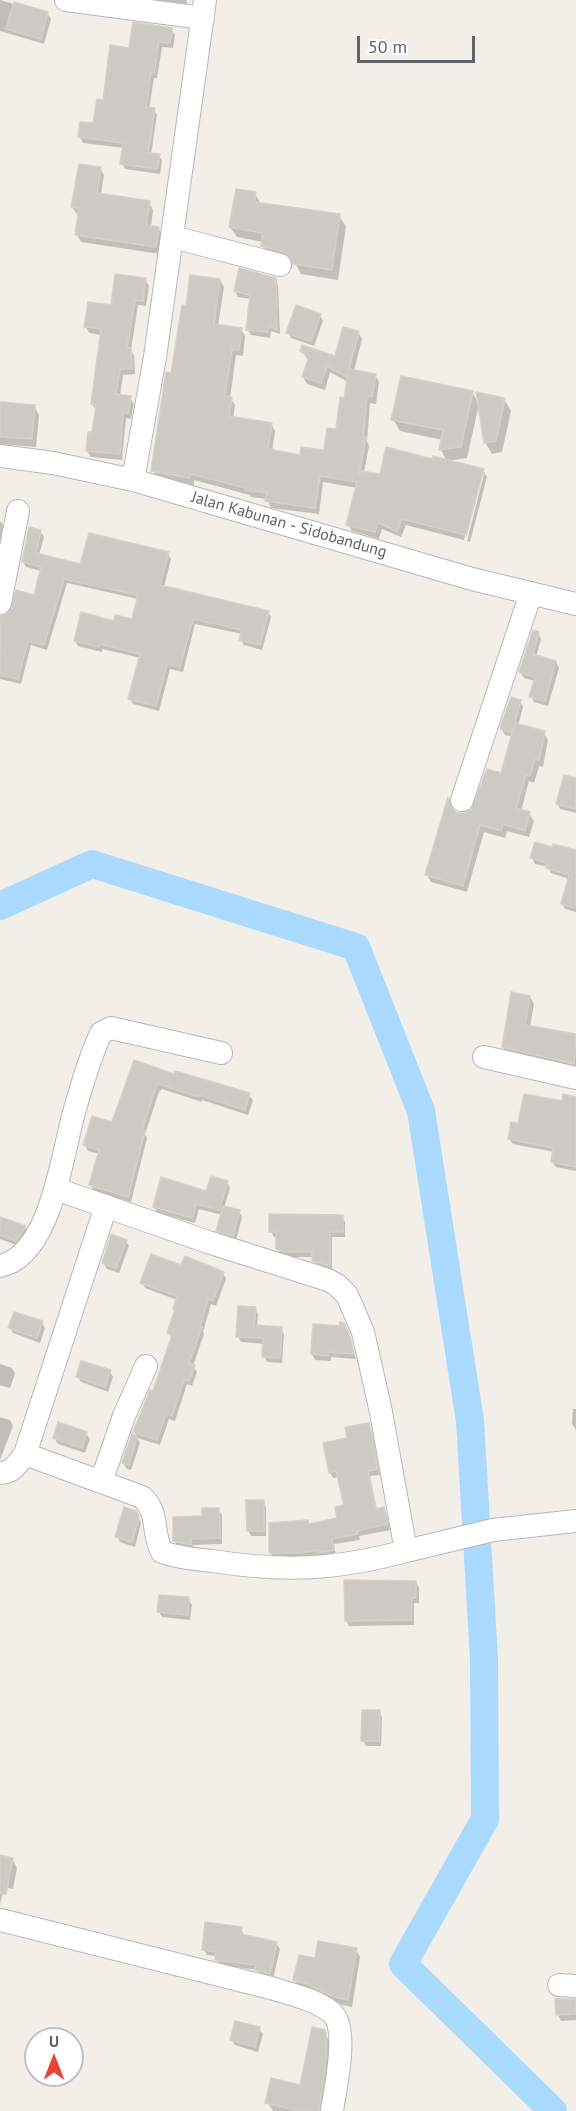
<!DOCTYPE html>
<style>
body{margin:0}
#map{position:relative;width:576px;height:2111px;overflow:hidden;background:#f1efe8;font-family:"PT Sans",sans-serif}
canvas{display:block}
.north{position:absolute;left:24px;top:2027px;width:60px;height:60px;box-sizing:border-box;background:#fff;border:2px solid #bfc1c3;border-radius:50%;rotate:0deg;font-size:16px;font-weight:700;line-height:24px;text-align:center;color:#5f6368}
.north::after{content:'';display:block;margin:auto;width:21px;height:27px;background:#ea4335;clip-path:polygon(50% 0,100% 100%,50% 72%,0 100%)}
.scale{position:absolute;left:357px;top:36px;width:118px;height:27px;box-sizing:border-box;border:3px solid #5f6368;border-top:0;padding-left:8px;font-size:18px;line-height:21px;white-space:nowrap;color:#5f6368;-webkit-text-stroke:4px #fff;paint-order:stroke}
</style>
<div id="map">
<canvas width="576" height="2111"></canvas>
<div class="north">U</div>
<div class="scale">50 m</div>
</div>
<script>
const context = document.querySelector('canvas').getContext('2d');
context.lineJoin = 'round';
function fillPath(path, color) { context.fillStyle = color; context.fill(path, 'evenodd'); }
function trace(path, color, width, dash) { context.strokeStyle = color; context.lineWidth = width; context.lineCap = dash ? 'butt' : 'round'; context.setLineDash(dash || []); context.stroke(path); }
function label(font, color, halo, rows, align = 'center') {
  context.font = font + ' "PT Sans",sans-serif'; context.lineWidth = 5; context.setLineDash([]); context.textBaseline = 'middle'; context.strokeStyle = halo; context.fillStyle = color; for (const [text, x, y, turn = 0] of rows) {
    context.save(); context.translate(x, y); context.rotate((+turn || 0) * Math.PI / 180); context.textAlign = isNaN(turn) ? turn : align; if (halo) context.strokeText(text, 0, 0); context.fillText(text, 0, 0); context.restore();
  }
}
const shadow = new Path2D(`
 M0,0L47,13L51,19L44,44L0,31Z
 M155,0H186L187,2V7L157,3Z
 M171,29L175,35L173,48L162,47L157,78H154L149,109L154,110L157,115L151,155L159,156L162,161L160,174L125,169L122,163L124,148L83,143L80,137L94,125L130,49Z
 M100,168L104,175L101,195L149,203L153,210L151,227L158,228L163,235L160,254L81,242L77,235L80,214H77L72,207Z
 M255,194L261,204L339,216L346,226L338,280L301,274L296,265L291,263L269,257L263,246V242L237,237L230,227Z
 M275,279L278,285L280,334L271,331L270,338L251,335L247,329L251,299L238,297L235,291Z
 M145,280L149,286L146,306L138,305L131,350L134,356L135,374L123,375L120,396L130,398L134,404L131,419L126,418L122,460L91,457L87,451L94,434L96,410L92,404L102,335L89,333L86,327Z
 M220,280L224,287L218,326L241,329L245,336L243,356L236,355L230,398L235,405L233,418L271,424L275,431L272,452L302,457L325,451L338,431L348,382L330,372L325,390L307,384L303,377L309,360L301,351L336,358L358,332L362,339L354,371L375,375L379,382L376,404L370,403L367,442L369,446L364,473L381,476L433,461H447L441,450L443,440L400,431L393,419L472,392L479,404L467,458L447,461L483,470L487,477L470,542L467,541L484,474H481L464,540L406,525L401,537L382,529L379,539L352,531L348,524L357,488L323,482L319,514L271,508L267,499L251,497L250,495L194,480V485L157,478L153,471L187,307Z
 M320,315L323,321L314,346L291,338L288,333Z
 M504,399L511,411L502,452L492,454L485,442Z
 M0,403L34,406L39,415L36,447L0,444Z
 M0,521L5,527L0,550Z
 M40,531L44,537L39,555L82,566L168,554L171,559L164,587L268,612L271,617L262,650L244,645L241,640L242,634L195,624L183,672L170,669L159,711L133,704L130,699L141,658L102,649V652L78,646L75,640L115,623L133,621L138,599L67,583L47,650L31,645L21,684L0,679V617H5L35,596L41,571L26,567L23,562Z
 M538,633L541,639L536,657L556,662L559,668L548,706L534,702L531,696L535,681L524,678L520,672Z
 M520,701L523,707L518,726L544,733L548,740L543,767L539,766L534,783L529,781L521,811L529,813L534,821L529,837L507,831L505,838L484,832L467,892L431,882L427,875L453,811L457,814L464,815L473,811L502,774L513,737L505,735L501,729Z
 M576,780V813L560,809L557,803Z
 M576,848V912L565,909L562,904L569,879L551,873L548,867L535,864L532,858L575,852Z
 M530,997L534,1004L530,1027L576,1035V1070L507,1054L503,1047Z
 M135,1062L175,1076L249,1095L253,1100L248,1115L202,1100V1102L162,1089L159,1092L145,1134L147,1138L131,1202L94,1191L91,1185L100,1154L88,1151L85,1145L113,1123Z
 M576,1098V1171L556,1167L552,1162L554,1152L513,1144L509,1139L520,1125L563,1103Z
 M227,1182L230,1188L224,1208L239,1212L242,1217L236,1241L221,1236L218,1230L222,1215L199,1209L195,1223L158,1213L154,1207L207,1193Z
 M342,1216L345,1222V1237H332V1271L317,1266L314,1257H289L281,1255L278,1249L277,1237H274L271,1231Z
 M0,1219L25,1227L28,1232L19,1246L0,1239Z
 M126,1241L129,1246L119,1273L107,1269L103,1263Z
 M182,1267L223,1273L226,1279L216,1306L211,1304L203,1332L204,1334L193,1366L197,1372L192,1386L187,1384L175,1421L169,1419L160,1445L137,1438L140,1443L131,1470L127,1469L123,1463L133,1436L137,1437L134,1432L154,1393L172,1340L169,1333L177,1300L145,1288L142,1282Z
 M255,1309L258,1314L257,1327L281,1329L284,1334L282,1363L267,1362L264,1356L265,1344L241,1342L238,1336Z
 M42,1323L45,1328L40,1343L13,1333L10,1328Z
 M347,1330L356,1359L331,1357V1361L315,1360L312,1354Z
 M0,1364L12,1368L15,1374L10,1388L0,1385Z
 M110,1372L113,1377L108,1392L81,1382L78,1377Z
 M573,1409H576V1430L572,1424Z
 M0,1417L10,1420L13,1426L0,1460Z
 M369,1425L372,1431L380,1475L370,1476L377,1510L384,1509L387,1515L390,1530L359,1536L360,1540L334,1544L336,1556L274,1559L271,1553L270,1524L309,1525L339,1520L346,1507L339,1477L333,1478L330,1472L349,1439Z
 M86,1433L90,1439L85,1453L58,1444L54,1438Z
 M263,1501L266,1507V1536H251L248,1530Z
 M218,1509L222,1515V1544L193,1545V1550L178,1547L175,1541L204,1518Z
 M135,1512L141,1523L135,1547L120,1542L117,1536Z
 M416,1582L419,1588V1603H414V1625L349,1626L346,1620Z
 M188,1599L192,1605L190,1620L162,1617L159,1612Z
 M379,1712L382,1717L381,1746H366L363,1740Z
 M0,1857L12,1859L17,1868L13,1889L4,1887L0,1905Z
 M241,1928L244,1936L276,1943L280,1949L273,1979L260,1975L257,1970L219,1965L217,1956L207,1955L204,1950Z
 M356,1949L360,1957L352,2007L339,2004L299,1988L295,1980L316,1960Z
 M556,2000L576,2001V2020L561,2021L558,2015Z
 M259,2029L263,2034L258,2052L235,2045L232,2040Z
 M324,2031L329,2041V2066L323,2111H273L267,2102L301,2087Z`);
const river = new Path2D(`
 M0,906L92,864L356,947L421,1111L470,1421L484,1659L485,1819L403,1964L553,2111`);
const building = new Path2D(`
 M14,2L48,12L41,39L6,29Z
 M133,22L172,28L170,43L159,42L154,73H151L146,107L155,108L148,153L160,154L157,169L120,164L123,143L78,137L80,122L93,123L97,99L103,100L110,45L129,48Z
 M79,164L101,167L97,193L150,201L146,225L159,227L156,247L75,235L79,208L71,207Z
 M236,189L256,192L254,202L340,214L332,270L293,264L290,256L284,252L261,246L263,233L229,227Z
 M239,268L276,278L277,330L269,326L268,332L246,330L250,295L234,291Z
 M115,274L146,278L143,301L135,300L127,348H131L132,369H120L116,394L131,396L128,413H123L120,454L86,451L88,432H92L96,405L91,404L101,329L84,327L88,302L111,305Z
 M190,275L220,279L214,324L242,328L239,350L232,349L225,396L232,397L229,416L272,423L268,449L300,455L301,447L324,450L327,428L336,429L340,397L344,398L348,374L347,377L327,366L321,383L302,377L309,356L300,351L302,345L335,356L343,327L359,331L349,369L376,374L372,397L367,396L363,437H366L359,475L360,471L380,474L386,447L432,459L433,456L484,469L466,535L402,519L397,531L378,523L375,532L346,525L357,482L320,476L315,508L265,501L267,493L245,490L246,488L191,474L190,478L151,471L166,372L171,373L182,305L186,306Z
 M296,305L321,314L311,341L286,333Z
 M401,376L473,391L461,447L439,450L443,430L391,420Z
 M476,392L505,398L496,441L484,443Z
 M0,402L35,405L32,439L0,437Z
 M29,527L41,530L36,553L80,564L89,533L169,552L160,585L269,611L260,645L239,640L242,630L193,619L180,667L167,664L156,706L128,699L140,654L100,644L99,647L74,641L81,612L114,621L115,615L132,619L138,595L64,579L44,645L28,641L18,679L0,675L1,616L10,611L16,590L34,595L41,567L22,562Z
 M533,630L539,632L533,654L556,661L545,701L529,697L535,677L519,672Z
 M511,697L521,700L512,733L500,729Z
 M515,723L545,731L539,760L535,759L530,776L526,775L516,808L530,812L525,831L503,824L501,831L480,825L463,886L425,875L448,797L452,808L457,813H464L471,810L487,769L501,773Z
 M564,775L576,778V809L556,804Z
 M535,842L552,847L553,844L576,850V908L561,904L569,875L546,868L547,863L530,858Z
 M511,992L530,996L525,1025L576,1034L574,1064L502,1047Z
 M134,1060L174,1074L175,1071L250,1093L245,1110L199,1095V1097L159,1084L156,1086L142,1130L145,1131L128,1197L89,1185L99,1150L83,1145L92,1116L112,1122Z
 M524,1094L562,1101L563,1094L576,1097V1167L551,1162L553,1148L508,1139L511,1122L518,1123Z
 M211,1176L228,1181L219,1210L196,1204L192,1218L153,1207L161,1177L206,1191Z
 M223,1206L240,1210L233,1236L216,1231Z
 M269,1214L343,1215V1232H330V1266L312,1261V1252H285L276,1249V1232H269Z
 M0,1217L26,1226L16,1241L0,1235Z
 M111,1234L127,1240L116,1268L102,1263Z
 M151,1254L181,1265L185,1256L224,1272L213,1301L208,1299L200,1326L202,1327L189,1363L195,1365L189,1381L184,1380L172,1416L166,1414L157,1440L133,1432L150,1390L153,1391L172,1335L167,1333L175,1309H173L177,1296L140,1283Z
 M238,1306L256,1307L254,1325L282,1327L280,1358L262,1357L263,1338L236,1337Z
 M14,1312L43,1321L37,1338L8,1328Z
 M340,1322L344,1323L350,1336L354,1354L328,1352V1356L311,1354L313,1324L339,1326Z
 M81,1361L111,1370L105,1387L76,1377Z
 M58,1422L87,1432L82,1448L53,1438Z
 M369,1423L378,1469L368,1471L376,1509L384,1507L387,1524L357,1531L358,1534L332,1539L334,1550L317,1553V1550L302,1553H269V1523L308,1520L309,1524L337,1518L335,1507L344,1505L336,1471L329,1473L323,1443L347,1438L345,1427Z
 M132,1434L137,1436L129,1465L122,1463Z
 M246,1500H264V1531H247Z
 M124,1507L136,1511L139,1516L132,1542L115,1537Z
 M202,1508H219L220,1538L191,1539V1545L173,1541V1517L202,1516Z
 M344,1580L416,1581V1598H412L411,1620L345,1621Z
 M159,1595L189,1597L188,1615L157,1612Z
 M362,1710H380L379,1741H361Z
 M0,1855L13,1858L6,1894H0Z
 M205,1922L242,1927L241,1934L277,1942L270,1974L255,1970L256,1965L215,1960L216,1952L202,1950Z
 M318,1941L357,1948L348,2000L334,1997L311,1986V1985L293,1980L299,1955L315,1958Z
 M555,1999H576V2014L556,2015Z
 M235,2021L260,2027L255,2047L230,2040Z
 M312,2027L325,2030L326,2033V2058L319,2111H299L265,2103L271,2078L300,2085Z`);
const minor = new Path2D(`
 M66,0L203,18
 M173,237L280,265
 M0,456L53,463L133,480L472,579L576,604
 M133,480L155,357L205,0
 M0,603L18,511
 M462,800L531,593
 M484,1057L576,1078
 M56,1189L208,1242L328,1280L337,1285L347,1295L363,1332L381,1412L406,1551L493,1530L576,1521
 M106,1206L25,1454L142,1497C160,1513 151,1532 162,1552C178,1558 195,1559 212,1561C285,1572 335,1570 406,1551
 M0,1266C50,1256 62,1157 73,1116C81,1087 89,1059 101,1033L111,1028L221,1053
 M0,1473C13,1473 18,1463 25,1454
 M101,1482L124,1416L146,1366
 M0,1920L271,1988C290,1994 314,1999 331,2012C350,2027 335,2089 332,2111
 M559,1985L576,1986`);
const streetNames = [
 ["Jalan Kabunan - Sidobandung",289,525,16]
];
fillPath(shadow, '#0003');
trace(river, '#aadaff', 28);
fillPath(building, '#cccac5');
trace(building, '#d6d1c6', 1.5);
trace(minor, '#b5b8bc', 24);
trace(minor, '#fff', 22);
label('16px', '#5f6368', '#fff', streetNames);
</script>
